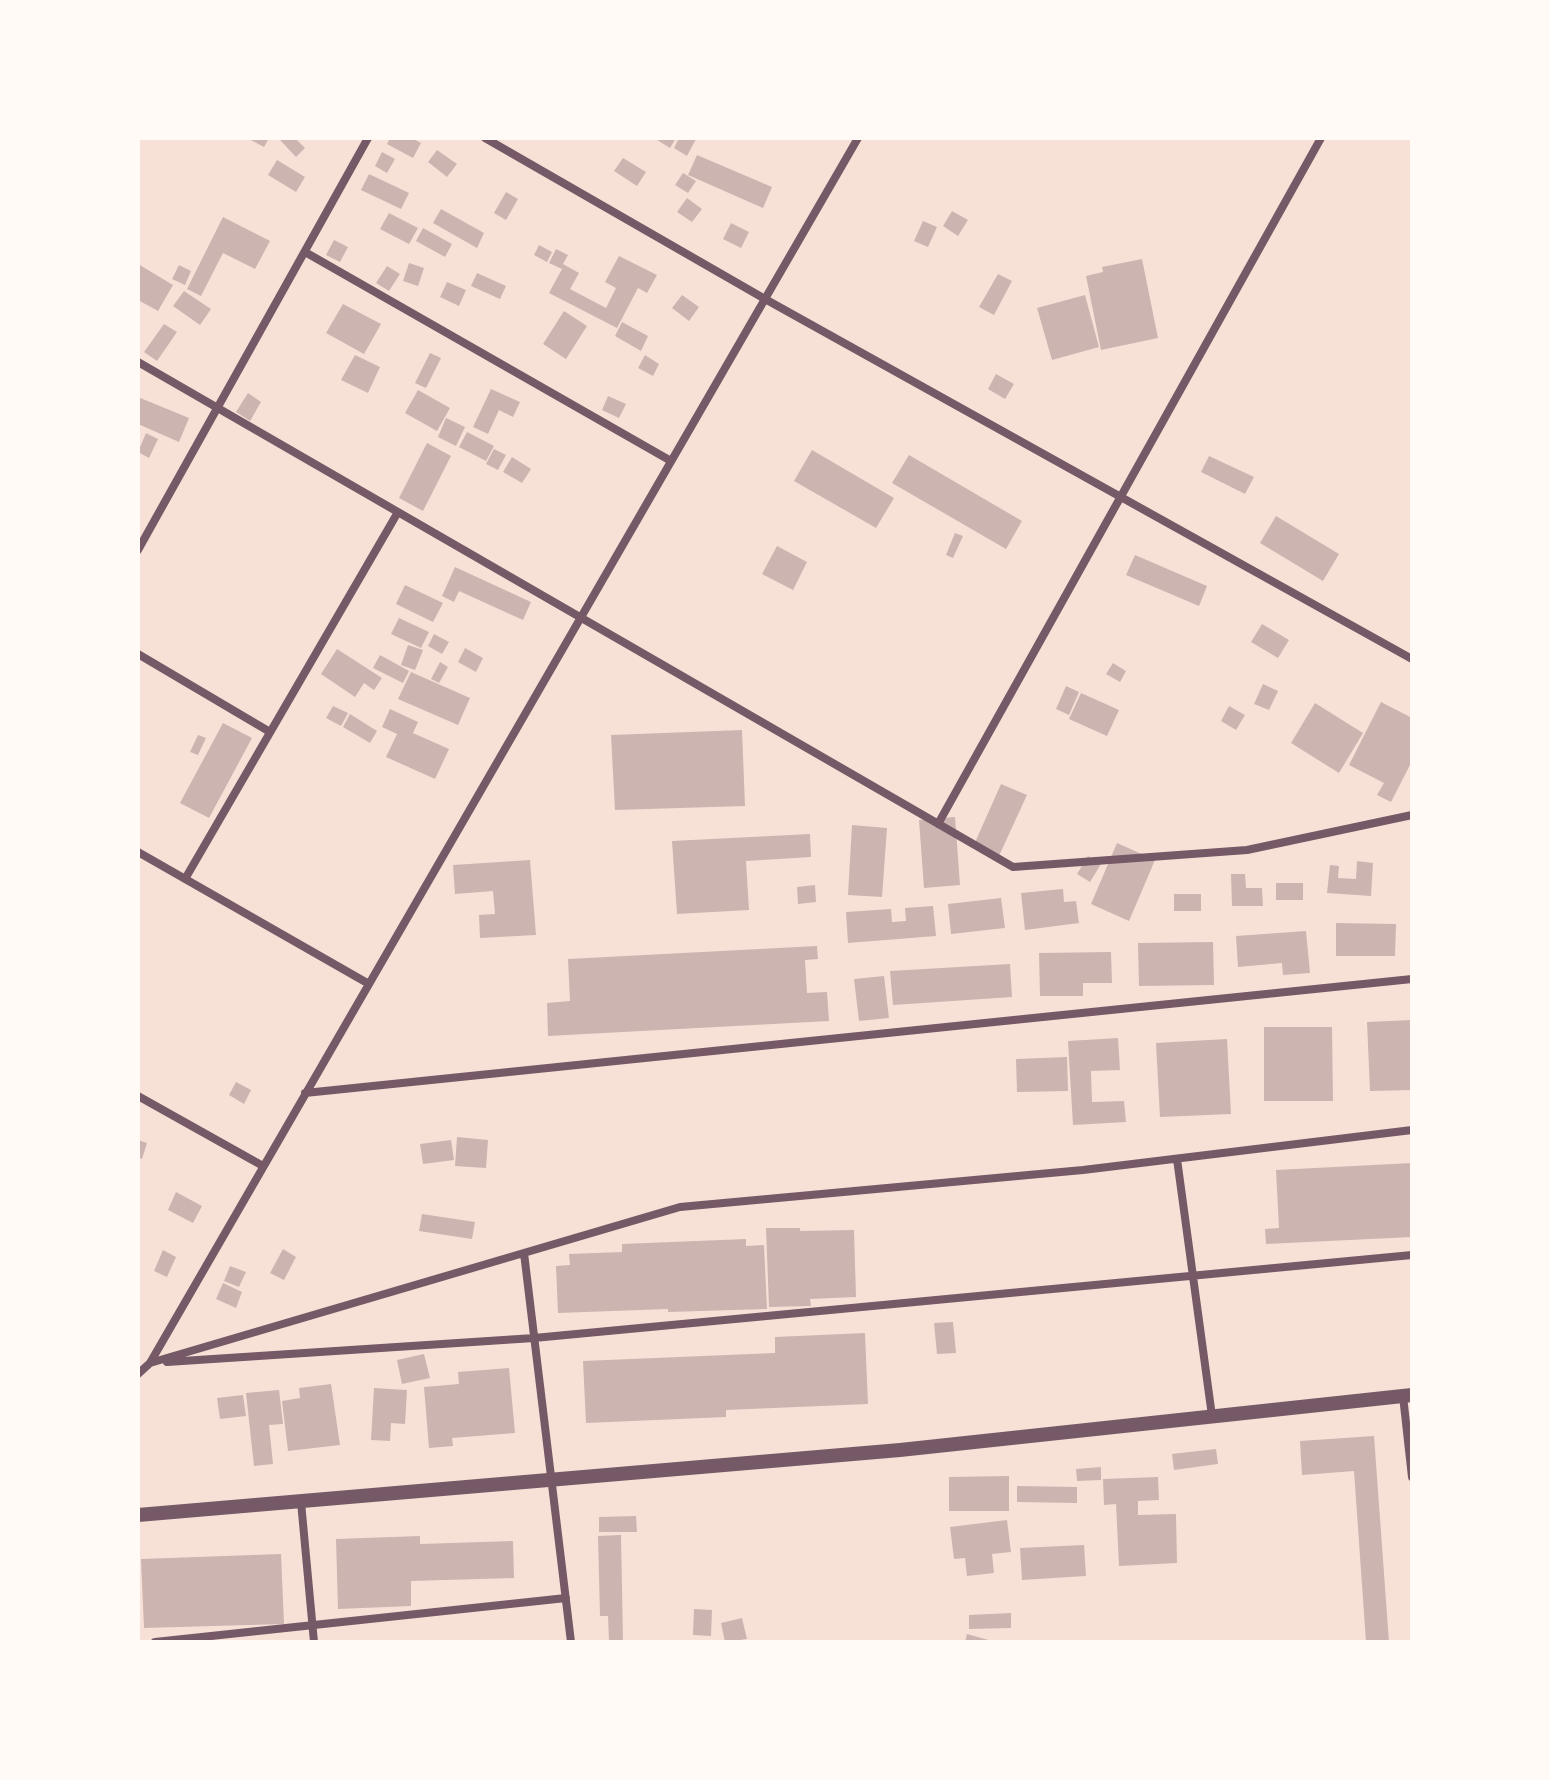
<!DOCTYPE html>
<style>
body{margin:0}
#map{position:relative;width:1550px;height:1780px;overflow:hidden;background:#f7e1d7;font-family:"IBM Plex Sans",sans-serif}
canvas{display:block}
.frame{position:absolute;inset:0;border:140px solid #fffaf5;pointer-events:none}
</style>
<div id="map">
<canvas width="1550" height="1780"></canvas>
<div class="frame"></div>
</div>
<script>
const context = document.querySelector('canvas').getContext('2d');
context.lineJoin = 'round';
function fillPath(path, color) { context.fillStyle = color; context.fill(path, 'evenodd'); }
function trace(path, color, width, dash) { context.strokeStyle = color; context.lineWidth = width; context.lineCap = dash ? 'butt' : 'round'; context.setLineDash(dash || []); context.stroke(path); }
const building = new Path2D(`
 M247,138H269L264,147Z
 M282,138H295L305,148L296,157L280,140Z
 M390,138H412L421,143L413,158L387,144Z
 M654,138H676L670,148Z
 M679,138L696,139L687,156L674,148Z
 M437,150L457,164L447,177L428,162Z
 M382,152L395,159L387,173L375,166Z
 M697,155L772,187L763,208L688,175Z
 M623,158L646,172L637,186L614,171Z
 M277,160L305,177L296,192L268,175Z
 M683,173L696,181L688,193L675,185Z
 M369,174L409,193L401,209L361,190Z
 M506,192L518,199L506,220L494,213Z
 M687,198L702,209L692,222L677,212Z
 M441,209L484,233L477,248L433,223Z
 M952,211L968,220L958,236L943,226Z
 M389,213L418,228L409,244L380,229Z
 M223,217L270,241L255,269L223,253L201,296L187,289Z
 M923,221L937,227L928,247L914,241Z
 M731,223L749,232L741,248L723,239Z
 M423,228L452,244L445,257L416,241Z
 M334,240L348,247L340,262L326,255Z
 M539,245L552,252L547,262L534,255Z
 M556,249L568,255L563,264L579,273L570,289L606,308L616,288L605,282L619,256L657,275L647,293L638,288L617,328L549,293L562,269L549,263Z
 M1142,259L1158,338L1101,350L1086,276L1103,272L1102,267Z
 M409,263L424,268L418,286L403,281Z
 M138,264L173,285L158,311L138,300Z
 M179,265L191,271L185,285L172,279Z
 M387,266L400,274L389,291L376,283Z
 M477,273L506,286L500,299L471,286Z
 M998,274L1012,281L994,315L979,307Z
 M447,282L466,290L459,306L440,297Z
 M184,291L211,309L200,325L173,306Z
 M682,295L699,307L689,321L672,308Z
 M1085,295L1099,347L1052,360L1037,308Z
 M343,304L381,324L364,354L326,333Z
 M564,311L587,326L566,359L543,344Z
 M622,322L648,336L641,351L615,336Z
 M164,324L177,332L157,361L144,352Z
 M430,353L441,358L426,388L415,383Z
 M355,355L380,367L368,393L341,380Z
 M645,355L659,364L653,376L638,368Z
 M996,374L1014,384L1005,399L988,389Z
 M491,389L520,402L513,417L499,410L488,434L473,427Z
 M418,390L450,408L437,431L405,413Z
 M248,393L261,402L250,421L236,412Z
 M608,396L626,404L619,418L602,410Z
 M138,397L189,418L179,442L138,424L140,411L138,410Z
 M446,418L465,427L456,446L438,437Z
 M467,432L494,446L486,461L459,447Z
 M146,433L158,439L149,458L138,452Z
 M427,443L451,456L423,511L399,498Z
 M494,449L506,455L498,470L486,464Z
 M812,450L894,498L876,528L794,481Z
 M909,455L1022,521L1006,549L892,483Z
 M1209,456L1254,477L1245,494L1201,472Z
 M512,457L531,469L522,483L503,472Z
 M1276,516L1339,554L1323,581L1260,543Z
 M955,533L963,536L953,558L946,555Z
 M777,546L807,562L793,590L762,574Z
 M1135,555L1207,586L1199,606L1126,575Z
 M455,567L531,602L523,620L459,591L454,602L442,596Z
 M405,585L443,603L433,622L396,604Z
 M399,618L429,632L421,648L391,634Z
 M1262,624L1289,640L1278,658L1251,642Z
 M434,634L449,642L442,654L428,646Z
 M408,645L423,650L415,670L401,665Z
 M465,648L483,658L476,672L458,662Z
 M337,649L382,678L374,690L364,683L355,697L321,674Z
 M380,655L409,671L403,683L373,668Z
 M440,662L448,667L439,683L431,679Z
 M1113,663L1126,671L1120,682L1106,674Z
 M411,672L470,698L458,725L398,699Z
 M1263,684L1278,691L1269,710L1254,704Z
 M1066,686L1079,692L1069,715L1056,709Z
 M1081,693L1119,710L1107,736L1069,719Z
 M1381,702L1412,718V761L1391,802L1377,795L1384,783L1349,765Z
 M1315,703L1363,733L1339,773L1291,743Z
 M333,706L348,713L341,726L326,718Z
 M1229,706L1245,715L1236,730L1221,721Z
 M390,709L418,722L413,733L449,749L435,779L386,757L397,734L382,727Z
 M350,714L377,731L370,743L343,727Z
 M223,723L252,738L209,818L180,803Z
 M742,730L745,806L615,810L611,735Z
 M198,735L206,738L198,755L190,752Z
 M1001,784L1027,795L998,858L973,847Z
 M955,817L960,885L924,888L919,820Z
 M852,825L887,828L882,897L848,895Z
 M810,834L811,857L746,861L749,910L677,914L672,841Z
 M1117,843L1155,860L1129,921L1091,904Z
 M1088,856L1101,864L1090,882L1077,874Z
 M530,860L536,935L480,938L479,915L495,914L493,891L455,894L453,865Z
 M1357,861L1373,863L1371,896L1327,893L1330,865L1339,866L1338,878L1356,879Z
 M1231,874H1245L1246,888H1262L1263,906H1232Z
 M1276,883H1303V900H1276Z
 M815,885L816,902L798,904L797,887Z
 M1063,889L1064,902L1076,901L1079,923L1025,930L1021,893Z
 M1174,894H1201V911H1174Z
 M1001,898L1005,928L951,934L948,904Z
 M933,906L936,936L848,943L846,912L891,909L892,922L906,921L905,908Z
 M1336,923L1396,924L1395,956H1336Z
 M1306,931L1310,973L1283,975L1282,963L1238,967L1236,936Z
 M1213,942L1214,985L1139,986L1138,943Z
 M817,946L818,959L805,960L807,993L827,992L829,1021L548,1036L547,1003L570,1001L568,959Z
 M1111,952L1112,983H1083V996H1040L1039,953Z
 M1010,964L1012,997L893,1005L890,971Z
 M884,976L889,1018L859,1021L854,979Z
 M1412,1020V1090L1370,1091L1367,1022Z
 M1264,1027H1332L1333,1101H1264Z
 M1118,1038L1120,1070L1091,1071L1092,1102L1124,1101L1126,1122L1073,1125L1068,1041Z
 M1227,1039L1231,1114L1160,1117L1156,1043Z
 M1067,1057L1068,1091L1017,1092L1016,1059Z
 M236,1082L251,1090L244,1104L229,1095Z
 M457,1137L488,1140L486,1168L455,1166Z
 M138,1140L147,1143L142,1159L138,1157Z
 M451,1140L454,1160L423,1164L420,1144Z
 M1412,1163V1237L1266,1244L1265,1229L1279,1228L1276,1170Z
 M176,1192L202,1206L193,1223L168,1210Z
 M422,1214L475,1222L472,1239L419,1231Z
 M766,1228H800V1231L854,1230L856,1297L810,1299L811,1306L769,1307Z
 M746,1239V1246L764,1245L767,1309L668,1312V1309L558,1313L556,1266L570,1265L569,1254L622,1252V1244Z
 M283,1249L296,1257L284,1280L270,1273Z
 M163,1250L176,1257L167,1277L154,1271Z
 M230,1266L246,1272L239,1287L224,1281Z
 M223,1283L242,1292L236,1308L216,1299Z
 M953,1322L956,1353L937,1354L934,1323Z
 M865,1333L868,1404L726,1410V1417L586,1423L583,1361L775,1353V1337Z
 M424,1354L430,1378L402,1384L397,1360Z
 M509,1368L515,1433L452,1438L453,1446L429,1448L424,1387L459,1384L458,1372Z
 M331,1384L340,1445L288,1451L282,1401L300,1398L299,1388Z
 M374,1388L407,1390L405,1424L391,1423L390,1441L371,1440Z
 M279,1390L283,1424L269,1425L273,1464L254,1466L246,1393Z
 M243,1395L246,1416L220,1419L217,1398Z
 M1374,1436L1389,1642H1366L1354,1471L1302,1475L1300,1441Z
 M1216,1449L1218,1464L1174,1470L1172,1454Z
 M1101,1467V1480L1077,1481L1076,1469Z
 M1009,1476V1511H949V1477Z
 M1158,1477L1159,1500L1138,1501V1515L1176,1514L1177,1563L1119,1566L1116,1504L1104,1505L1103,1479Z
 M1017,1486L1077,1487V1503L1017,1502Z
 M636,1516L637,1532H599V1517Z
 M1007,1520L1011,1552L992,1554L994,1573L967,1576L965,1558L954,1559L950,1527Z
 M621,1535L623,1641H609L608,1616H600L598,1536Z
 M420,1536V1544L513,1541L514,1578L411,1581V1606L338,1609L336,1539Z
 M1084,1545L1086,1576L1022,1580L1020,1548Z
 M281,1554L284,1624L144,1628L141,1559Z
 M694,1609L712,1610L711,1636L693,1635Z
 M1011,1613V1628L969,1629V1615Z
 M742,1618L747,1639L725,1642L721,1623Z
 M967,1634L992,1641V1642H965Z`);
const minor = new Path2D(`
 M485,138L765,299L1412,659
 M305,252L671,461
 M138,362L1013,867L1247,850L1412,815
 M138,550L368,138
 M138,654L270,732
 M938,824L1321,138
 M138,852L369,984
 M185,879L398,512
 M305,1093L1412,979
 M138,1096L263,1166
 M1177,1159L1212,1416
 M524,1253L571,1642
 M167,1362L534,1338L1412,1255
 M150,1363L858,138
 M138,1374L150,1363L680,1207L1083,1170L1412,1130
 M1403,1396L1412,1477
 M301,1502L314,1642
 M155,1642L566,1598`);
const tertiary = new Path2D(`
 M138,1515L900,1450L1412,1395`);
fillPath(building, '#ccb4b1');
trace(minor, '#755966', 8);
trace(tertiary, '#755966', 14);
</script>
